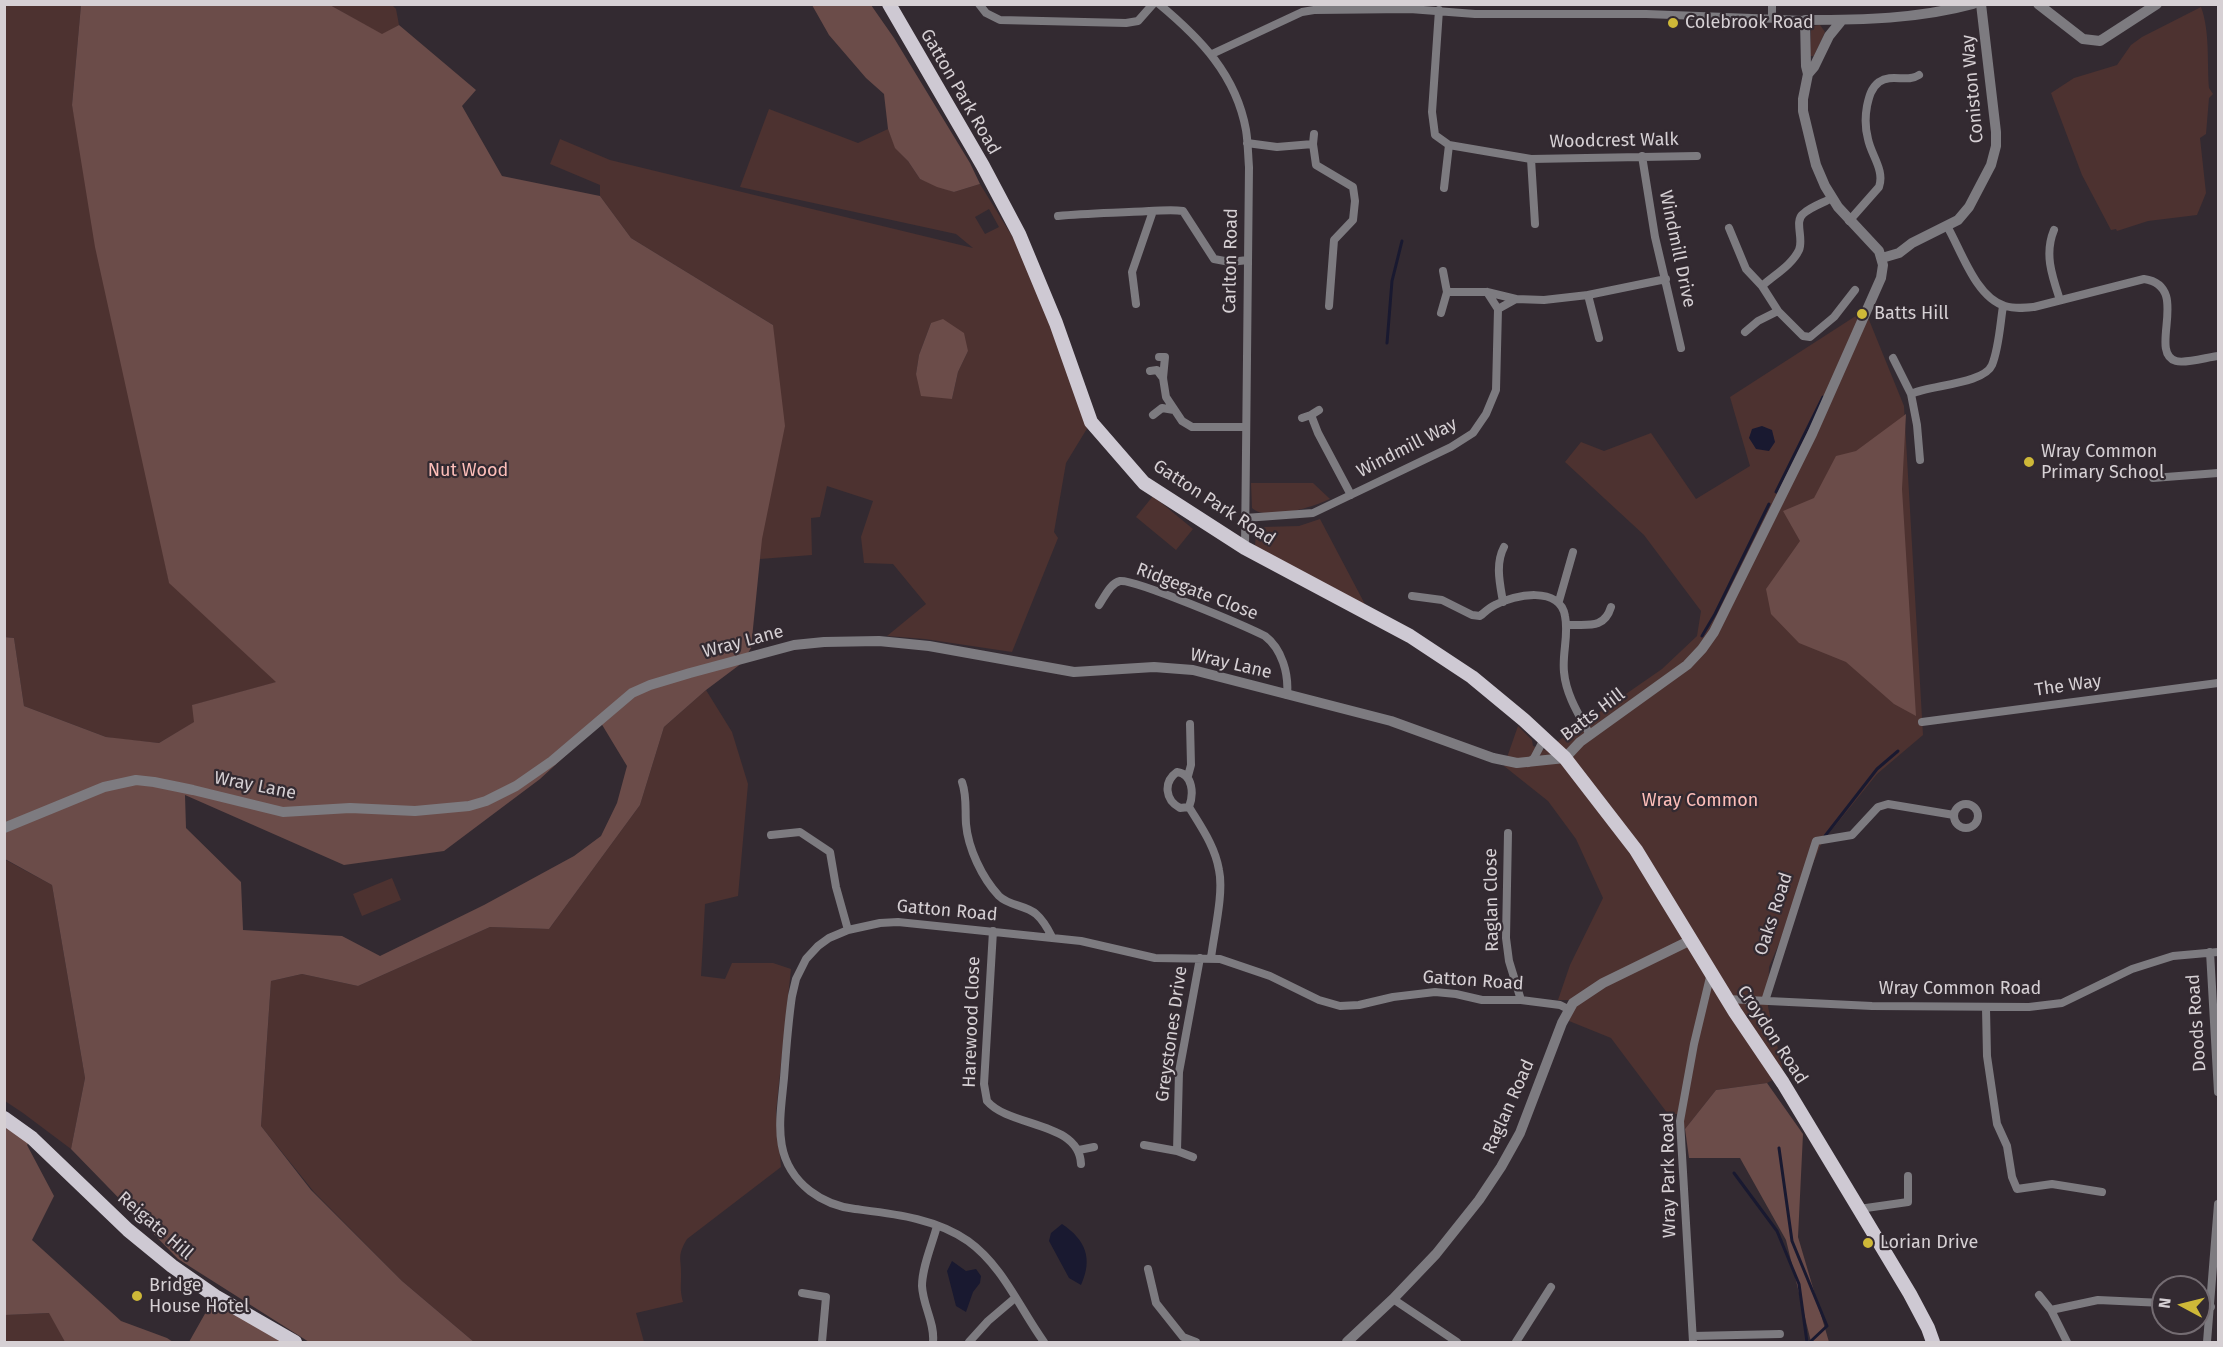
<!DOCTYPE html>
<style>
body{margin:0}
#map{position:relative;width:2223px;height:1347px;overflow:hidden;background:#332a31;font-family:"Fira Sans",sans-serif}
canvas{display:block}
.frame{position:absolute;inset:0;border:6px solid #d6d0d4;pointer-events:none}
.north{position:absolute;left:2151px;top:1275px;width:60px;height:60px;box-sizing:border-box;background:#332a31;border:2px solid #746c72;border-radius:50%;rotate:277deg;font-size:16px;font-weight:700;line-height:24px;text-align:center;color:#d6d0d4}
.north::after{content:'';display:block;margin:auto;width:21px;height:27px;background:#ceb838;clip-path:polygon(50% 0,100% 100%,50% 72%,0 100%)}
</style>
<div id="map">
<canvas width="2223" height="1347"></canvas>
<div class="frame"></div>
<div class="north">N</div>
</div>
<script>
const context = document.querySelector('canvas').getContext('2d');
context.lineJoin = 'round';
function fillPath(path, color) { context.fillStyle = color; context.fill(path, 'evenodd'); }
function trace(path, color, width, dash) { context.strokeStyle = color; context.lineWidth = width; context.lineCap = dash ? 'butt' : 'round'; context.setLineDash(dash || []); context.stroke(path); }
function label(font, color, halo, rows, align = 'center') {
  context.font = font + ' "Fira Sans",sans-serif'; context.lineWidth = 4.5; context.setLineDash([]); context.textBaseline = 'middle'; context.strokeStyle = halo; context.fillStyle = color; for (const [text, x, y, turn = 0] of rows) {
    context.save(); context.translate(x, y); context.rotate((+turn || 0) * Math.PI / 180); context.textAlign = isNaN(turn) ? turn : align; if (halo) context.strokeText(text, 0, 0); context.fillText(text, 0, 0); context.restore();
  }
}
const green = new Path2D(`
 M5,5H81L72,105L169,582L277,682L193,705L195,722L159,743L118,739L106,737L24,706L14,638L5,637Z
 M330,5H392L396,9L399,25L382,35Z
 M2201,7C2210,31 2207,62 2209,88L2213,94L2209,98L2206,134L2200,138L2206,193L2197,215L2148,221L2117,231L2116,229L2111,230L2082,175L2051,93L2074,78L2117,65L2131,45L2142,37Z
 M1820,25L1825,32L1814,56H1810L1811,30L1812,26Z
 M769,109L858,143L888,129L896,148L908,161L920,179L954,192L980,184L1020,249L1091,422L1066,463L1054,532L1058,538L1012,652L925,639L887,636L926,604L893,564L864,563L861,537L873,501L827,486L820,517L811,518L812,555L760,559L773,325L631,238L600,196V185L550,164L560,139L610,160L973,248L956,234L740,187ZM989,209L999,227L985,234L975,217ZM931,323L968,351L958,372L952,399L916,374L919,355Z
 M1865,310L1904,406L1923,735L1877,774L1822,842L1769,967L1768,1007L1784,1074L1767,1083L1716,1090L1685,1129L1677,1114H1668L1611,1038L1569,1021V1000H1558L1570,965L1603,898L1576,839L1548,801L1504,766L1518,726L1532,740L1533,746L1545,750L1662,669L1697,636L1701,611L1644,535L1565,462L1581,442L1604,451L1651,433L1696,499L1750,466L1730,397Z
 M1251,483H1313L1330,499C1312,507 1268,522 1252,508Z
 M1153,496L1193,529L1176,550L1136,517Z
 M1320,519L1368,610L1255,547L1256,531L1262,527L1299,526Z
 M706,690L732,732L748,784L738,896L705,904L701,976L725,979L732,963H773L791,969L776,1112L781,1167L687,1239C676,1257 682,1259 681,1277C681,1289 680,1289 683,1302L636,1313L644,1342H474L402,1281L314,1192L261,1126L271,981L302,974L358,986L490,927L549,929L640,805L664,727Z
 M4,859L52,885L85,1078L71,1149L23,1113L5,1101Z
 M392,878L401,900L362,916L353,894Z
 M50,1313L65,1342H5L4,1315Z`);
const forest = new Path2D(`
 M81,5H330L382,34L399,25L476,90L462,106L502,176L600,196L631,238L773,325L785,426L762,539L751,648L742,663L706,690L664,727L640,805L549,929L490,927L358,986L302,974L271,981L261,1126L311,1190L402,1281L474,1342H309L178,1259L71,1149L85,1078L52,885L5,859L4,637L14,638L24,706L106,737L159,743L194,722L192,705L276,682L169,583L95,247L72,105ZM601,723L627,766L617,803L601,836L574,856L484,905L380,956L342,936L243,930L241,882L186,828L185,795L344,865L444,851L540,779Z
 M812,5H871L894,38L970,163L980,184L954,192L937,187L920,179L908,161L895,148L888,129L884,94L866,78L829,35Z
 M943,319L964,333L968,351L958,372L952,399L921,396L916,374L919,355L931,323Z
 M1906,414L1902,489L1916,716L1894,704L1846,662L1799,643L1771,614L1766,589L1800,541L1783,511L1814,498L1836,456L1856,451Z
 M1767,1083L1803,1134L1798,1237L1829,1342H1811L1786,1240L1740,1158H1689L1685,1129L1716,1090Z
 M4,1118L32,1138L27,1145L54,1196L32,1240L121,1321L167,1338L173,1342H65L49,1313L5,1315Z
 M215,1296L295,1342H189Z`);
const water = new Path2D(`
 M1762,426L1772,430L1775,442L1769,451L1756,449L1749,438L1752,429Z
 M1062,1224C1086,1240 1093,1259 1081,1285L1069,1278L1049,1241L1051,1233Z
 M952,1261L966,1271L976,1269L981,1276L980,1283L973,1292L966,1312L956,1306L947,1271Z`);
const stream = new Path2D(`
 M1387,343L1392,281L1402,241
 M1776,492L1823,397
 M1702,636L1715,614L1769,504
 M1825,836L1877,769L1898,751
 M1779,1148L1792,1241L1827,1326L1810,1342
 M1734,1173L1777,1231L1799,1284L1807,1342`);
const minor = new Path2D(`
 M979,4L986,13L1000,20L1126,23L1138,21L1153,4
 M1159,4C1201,39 1236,75 1246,130C1248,142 1248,155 1249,167L1245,548
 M1772,4V18
 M1439,10L1432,112L1435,135L1449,145L1531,159L1697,156
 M1212,54L1302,12L1314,10L1410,9L1475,14H1646L1805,20
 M1247,143L1277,147L1313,144L1316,165L1353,187L1355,201L1353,220L1334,240L1329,306
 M1313,144L1314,134
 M1642,156L1655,237L1681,348
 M1531,159L1535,224
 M1444,188L1449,145
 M1058,216C1088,213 1118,213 1149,211C1161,211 1170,209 1183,211L1214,259L1230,262L1248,260
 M1849,221L1879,187C1885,170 1871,155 1868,139C1865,128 1865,117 1867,106C1869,97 1871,88 1879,82C1892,73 1907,83 1919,75
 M1947,226C1961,250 1976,298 2005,306C2015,309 2024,308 2034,307L2144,279C2192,286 2147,352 2176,361C2185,364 2208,357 2218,356
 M1729,228L1746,269L1762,286
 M2054,230C2044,254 2052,276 2060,300
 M1443,271L1447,292
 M1487,292L1498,309
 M1588,295L1599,338
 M1136,304L1132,272L1153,211
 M1778,311L1762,286C1774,275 1792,265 1799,250C1804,239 1794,221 1803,214C1810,207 1823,203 1832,198
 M1441,313L1447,292H1487L1516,299
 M1745,332L1758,321L1778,311L1803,336L1810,337L1834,317L1855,290
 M1159,357H1165L1163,378L1166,397L1182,421L1192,427H1246
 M1893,358L1911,394
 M1150,371L1157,370L1163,378
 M1153,415L1162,408L1174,410
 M1311,415L1319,410
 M1302,418L1311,415L1318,433L1351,495
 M1920,460L1917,425L1911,394C1930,385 1984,384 1992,365C1999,348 2000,325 2003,306
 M2153,478L2218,473
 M1245,518L1313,513L1451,447L1473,433L1486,414L1496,390L1498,309L1516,299L1544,300L1588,295L1666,279
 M1412,596L1442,600L1472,615L1480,616C1485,612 1490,607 1495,605C1515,594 1560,586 1565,616C1569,635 1562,653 1564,672C1566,695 1579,715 1590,735
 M1559,601L1573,552
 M1503,602C1500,584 1495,564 1504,547
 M1099,605C1104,598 1110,583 1120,581C1135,579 1245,626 1265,636C1282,649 1289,674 1287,695
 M1566,625C1587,624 1604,630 1611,607
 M1922,722L2218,683
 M1528,763L1534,758L1544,739
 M1188,776L1191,765L1190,724
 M962,782C967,796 965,809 966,824C968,848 982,878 999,896C1009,906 1026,905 1036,914C1043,920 1048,929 1052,937
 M1954 816a12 12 0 1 1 24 0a12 12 0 1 1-24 0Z
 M1189,807L1180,808C1165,800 1163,782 1177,772C1193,774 1194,794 1189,807C1201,827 1215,846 1219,870C1224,893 1214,933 1211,958
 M1508,833L1506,938L1509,961L1521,1000
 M771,835L800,832L830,852L836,887L848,930
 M993,931L984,1084L987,1101C1010,1128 1079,1121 1081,1164
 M2210,952L2218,1092
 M1727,999L1872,1006L2029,1007L2062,1003L2132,969L2173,956L2218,952
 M1765,1001L1816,841L1852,835L1878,807L1888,804L1954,815
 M1986,1008L1987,1056L1997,1124L2007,1146L2012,1177L2017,1189L2052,1184L2102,1192
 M1144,1145L1177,1151
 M1079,1150L1094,1147
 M1193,1157L1177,1151L1179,1072L1200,958
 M1859,1209L1908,1202V1176
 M1148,1269L1156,1303L1183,1337L1196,1342
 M802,1293L826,1297L822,1342
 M2039,1295L2051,1310
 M1393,1299L1457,1342
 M2199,1306L2211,1307
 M1693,1336L1780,1334
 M933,1342C935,1323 923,1306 922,1286C922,1267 932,1245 937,1226
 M969,1342L988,1321L1015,1298
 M1044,1342C1020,1309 1003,1266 968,1241C935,1218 894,1214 855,1209C838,1207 823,1201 810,1191C771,1160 780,1121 784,1078C786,1051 788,1023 792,996L796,979L806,959L818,946L829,938L848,930L880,923L898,922L1081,941L1155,958L1220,959L1270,976L1319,1000L1340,1006L1359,1005L1393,997L1435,992L1456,994L1482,1000H1521L1560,1005L1568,1009
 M1516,1342L1551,1287
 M1693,1342L1680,1121L1694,1044L1711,973
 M2067,1342L2051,1310L2098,1300L2163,1303
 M2207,1342L2218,1204`);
const tertiary = new Path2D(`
 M2038,4L2083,39L2100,41L2157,4
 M1808,74L1814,67L1829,36L1842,20
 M1882,258L1899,253L1912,243L1958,220L1969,207L1991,165L1996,146V132L1981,4
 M4,828L104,787L136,780L154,782L193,790L283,812L350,808L415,811L469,806L486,801L516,786L552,761L632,693L650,685L690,673L794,645L824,642L879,641L929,646L1074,672L1154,667L1193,670L1391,721L1493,758L1517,763L1565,758L1580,742L1687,665L1702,649L1714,632L1812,434L1881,278L1883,265L1879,251L1838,207L1825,186L1816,165L1803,111V99L1808,74L1806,66L1805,20C1862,20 1918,19 1973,4
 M1347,1342L1393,1299L1436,1254L1479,1200L1501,1167L1520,1133L1562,1023L1573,1003L1603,983L1691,940`);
const primary = new Path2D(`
 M889,4L983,166L1019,234L1056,323L1091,422L1144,483L1245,548L1410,636L1472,677L1524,720L1565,758L1636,850L1735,1012L1783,1083L1859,1209L1910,1294L1928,1328L1933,1342
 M4,1118L32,1138L128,1230L172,1266L215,1296L295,1342`);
const markers = [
 [1673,23,6,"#ceb838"],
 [1862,314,6,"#ceb838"],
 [2029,462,6,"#ceb838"],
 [1868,1243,6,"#ceb838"],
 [137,1296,6,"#ceb838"]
];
const poiNames = [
 ["Colebrook Road",1685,23],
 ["Batts Hill",1874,314],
 ["Wray Common",2041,452],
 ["Primary School",2041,473],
 ["Lorian Drive",1880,1243],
 ["Bridge",149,1286],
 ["House Hotel",149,1307]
];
const streetNames = [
 ["Coniston Way",1973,89,-95],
 ["Gatton Park Road",960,92,60],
 ["Woodcrest Walk",1614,141,-1],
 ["Windmill Drive",1677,249,78],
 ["Carlton Road",1231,261,-89],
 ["Windmill Way",1407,448,-27],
 ["Gatton Park Road",1214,503,33],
 ["Ridgegate Close",1197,592,21],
 ["Wray Lane",743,642,-15],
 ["Wray Lane",1231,664,13],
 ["The Way",2068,686,-8],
 ["Batts Hill",1593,715,-37],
 ["Wray Lane",255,786,11],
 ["Raglan Close",1492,900,-91],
 ["Gatton Road",947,911,5],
 ["Oaks Road",1774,914,-72],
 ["Gatton Road",1473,981,4],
 ["Wray Common Road",1960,989],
 ["Harewood Close",972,1022,-88],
 ["Doods Road",2197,1023,-94],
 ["Greystones Drive",1172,1034,-82],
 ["Croydon Road",1772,1035,57],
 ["Raglan Road",1509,1107,-66],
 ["Wray Park Road",1669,1175,-91],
 ["Reigate Hill",155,1226,41]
];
const parkNames = [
 ["Nut Wood",468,471],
 ["Wray Common",1700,801]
];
fillPath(green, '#4d3230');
fillPath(forest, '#6b4c49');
fillPath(water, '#191930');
trace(stream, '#191930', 3);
trace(minor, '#7d7b80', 8);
trace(tertiary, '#7d7b80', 10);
trace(primary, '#cec9d3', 14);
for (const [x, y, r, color] of markers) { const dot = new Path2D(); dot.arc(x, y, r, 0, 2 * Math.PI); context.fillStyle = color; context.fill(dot); trace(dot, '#332a31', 2); }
label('18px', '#d6d0d4', '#332a31', poiNames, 'left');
label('18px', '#d6d0d4', '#332a31', streetNames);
label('18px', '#fdbeb9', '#332a31', parkNames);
</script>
